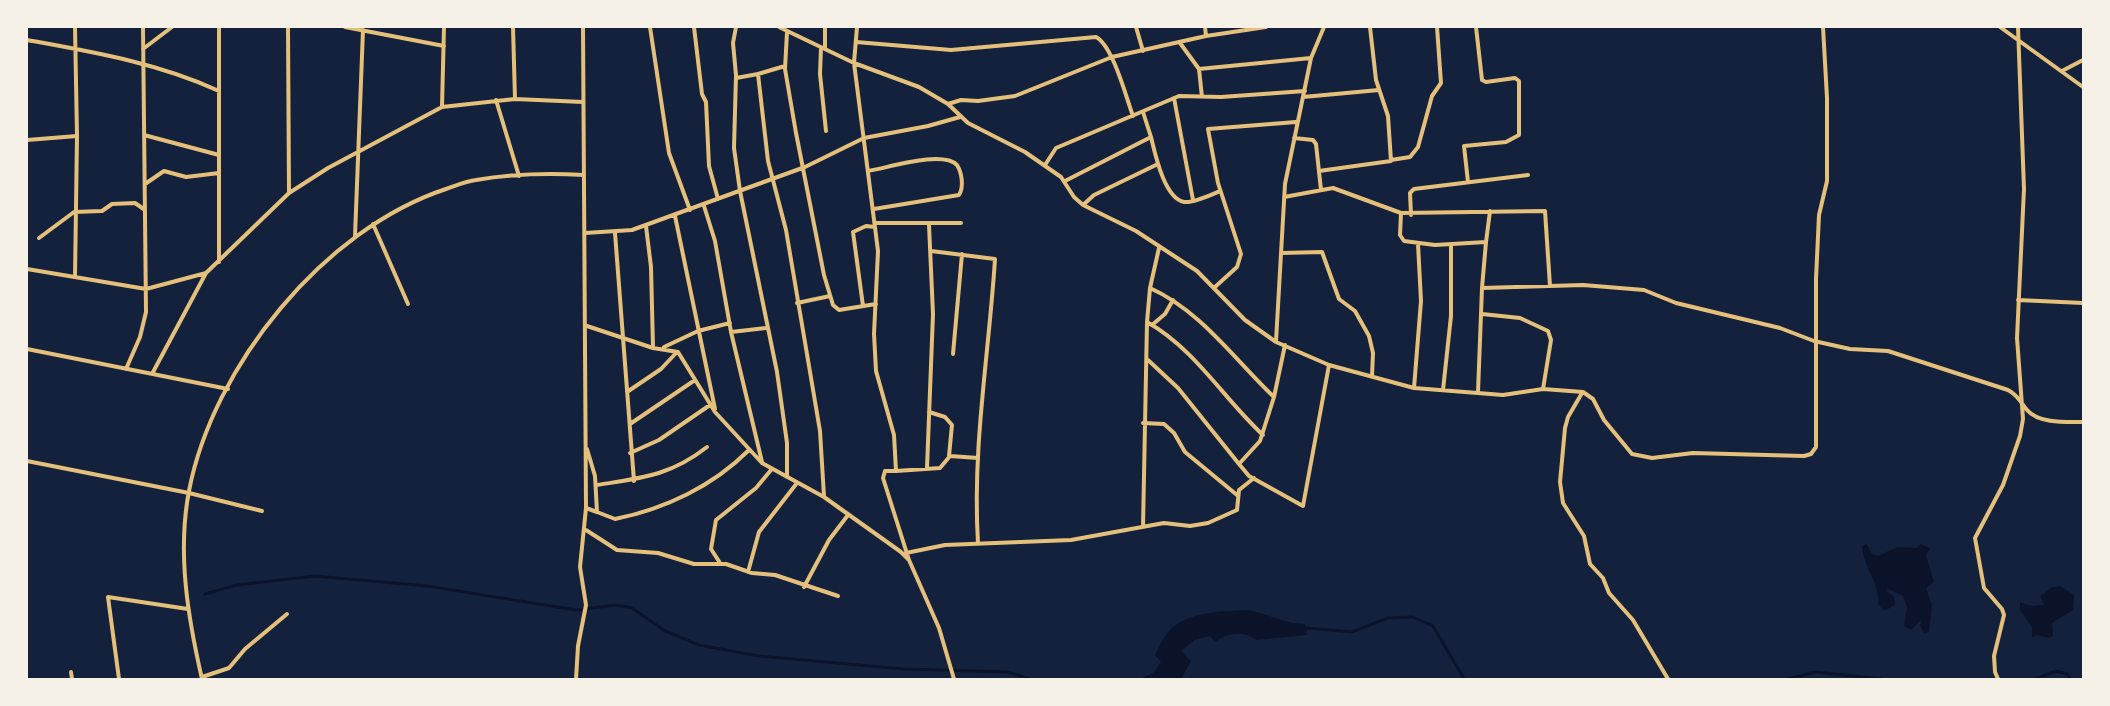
<!DOCTYPE html>
<style>
body{margin:0}
#map{position:relative;width:2110px;height:706px;overflow:hidden;background:#14213d;font-family:Quicksand,sans-serif}
canvas{display:block}
.frame{position:absolute;inset:0;border:28px solid #f6f1e7;pointer-events:none}
</style>
<div id="map">
<canvas width="2110" height="706"></canvas>
<div class="frame"></div>
</div>
<script>
const context = document.querySelector('canvas').getContext('2d');
context.lineJoin = 'round';
function fillPath(path, color) { context.fillStyle = color; context.fill(path, 'evenodd'); }
function trace(path, color, width, dash) { context.strokeStyle = color; context.lineWidth = width; context.lineCap = dash ? 'butt' : 'round'; context.setLineDash(dash || []); context.stroke(path); }
const water = new Path2D(`
 M1867,544L1872,554L1878,556L1897,547L1916,548L1921,544L1930,548L1926,555L1934,582L1926,588L1932,605L1929,632L1924,633L1920,626L1921,620L1911,630L1904,626L1907,608L1903,596L1888,589L1887,591L1894,597L1895,605L1884,611L1878,604C1880,584 1864,569 1862,546Z
 M2060,586L2074,595L2073,610L2052,623L2053,636L2049,638L2038,635L2032,637V627L2020,610V602L2032,606L2044,605L2040,596L2052,587Z
 M1250,610L1292,623L1305,624L1307,635L1256,640C1243,630 1228,633 1215,642L1210,636L1195,640L1181,651L1191,661L1181,679H1140L1153,673L1161,662L1155,655C1159,647 1163,637 1169,631C1187,611 1225,611 1250,610Z`);
const stream = new Path2D(`
 M205,594L237,585L315,576L427,586L576,610L616,605L632,608L665,631L699,645L759,656L904,669L1008,672L1030,679
 M1306,628L1352,632L1388,618L1413,617L1433,626L1464,679
 M1788,679L1815,672L1882,679
 M2035,679L2056,671L2067,674L2070,679`);
const minor = new Path2D(`
 M288,27L289,193
 M345,27L444,46
 M513,27L515,99
 M650,27L669,153L690,210
 M694,27L702,94L706,102L709,166L718,199
 M736,27L733,43L736,75L734,148L740,191L777,372L787,443V477
 M779,27L854,63L919,87L948,104L968,123L1025,152L1061,177L1074,197L1083,205L1136,231L1197,271L1245,320L1276,342L1329,365L1414,388L1503,395L1543,389L1583,392L1593,399L1604,420L1632,454L1652,458L1693,453L1804,456L1811,454L1816,447V279L1819,215L1827,181V98L1823,27
 M857,27L854,63L878,251L874,334L876,371L894,435L896,471H885L883,478L909,560
 M1136,27L1143,51
 M1205,27L1206,36
 M2000,27L2083,87
 M787,32L785,69L796,133L824,275L833,305L839,310L876,304
 M27,40C93,52 158,63 219,91
 M856,42L951,50L1096,37C1113,46 1126,97 1133,116
 M1180,43L1199,69L1311,58
 M821,47L820,74L826,131
 M143,49L172,27
 M825,49V27
 M1199,69L1202,97
 M2062,71L2083,60
 M758,74L785,66
 M736,78L758,74L768,161L786,230L820,431L824,496
 M1303,97L1379,90
 M1174,98L1193,200
 M496,100L519,176
 M948,104L961,100L978,101L1015,96L1112,57L1206,36L1266,27
 M442,107L444,27
 M144,135L219,155
 M1151,137C1155,153 1164,198 1184,202C1194,203 1211,195 1220,191
 M1294,138L1313,140L1316,144L1321,190
 M27,140L77,136
 M1391,160L1410,157L1418,147L1432,96L1441,83L1437,27
 M1045,165L1056,148L1179,96L1221,97L1305,91
 M868,171C888,168 942,150 957,165C962,173 964,187 959,195L874,209
 M1319,171L1391,161L1388,116L1376,80L1370,27
 M1065,181L1151,137L1143,112
 M1468,182L1464,146L1506,142L1519,135V81L1515,78L1486,82L1482,80L1476,27
 M145,184L164,171L186,177L219,173
 M1284,197L1333,188L1401,213L1400,235L1404,241L1435,245L1486,242L1482,288L1583,285L1644,290L1676,303L1780,328L1814,341L1850,349L1888,351L2008,390C2019,396 2020,402 2027,410C2039,424 2067,422 2083,422
 M1083,205L1094,195L1158,164
 M704,206L715,241L731,332L762,462
 M1401,213L1545,211L1550,286
 M1411,215L1410,193L1414,189L1528,175
 M675,216L715,409
 M875,223H961
 M373,224L408,304
 M646,226L651,267L653,347
 M585,233L632,230L805,167L864,138L928,126L960,117
 M615,233L634,481
 M355,236L363,30
 M39,238L74,212L102,211L112,204L135,203L145,210
 M1486,242L1490,211
 M931,251L995,259C989,354 972,448 978,543
 M1281,253L1322,252L1339,299L1355,311L1369,336L1373,353L1372,376
 M219,262V27
 M27,269L146,289L206,273
 M75,277L77,136L75,27
 M1215,287L1237,267L1241,254L1218,183L1208,129L1296,122
 M1150,288C1201,311 1234,359 1274,397L1285,345
 M2018,300L2083,303
 M797,303L830,296
 M863,306L853,232L866,226L875,227
 M1482,314L1520,318L1548,331L1551,340L1543,389
 M1147,322C1195,349 1224,399 1263,435
 M1152,325L1165,314L1173,300
 M587,326L653,348L678,352L715,412L762,463L824,497L901,552L909,560L939,628L954,679
 M731,332L766,328
 M1276,341L1285,184L1311,58L1324,27
 M664,347L698,331L730,323
 M27,349L228,389
 M953,354L962,254
 M1148,360L1178,388L1239,464L1260,441L1274,397
 M126,369L140,337L146,312L143,27
 M152,374L206,273L289,193L328,168L442,107L515,99L583,102
 M1414,388L1421,301L1418,244
 M1443,390L1451,316V245
 M627,392L661,369L677,352
 M1478,392L1482,288
 M1582,393L1568,417L1565,428L1560,482L1563,503L1584,536L1590,564L1603,578L1609,593L1633,620L1668,679
 M929,412L945,417L952,425L949,456
 M1143,423L1164,424L1174,433L1185,452L1237,495
 M630,424L695,380
 M630,453L659,440L710,405
 M27,461L189,493L262,511
 M1239,464L1249,476L1303,506L1329,365
 M927,468L933,314L929,225
 M896,471L940,468L950,456L978,458
 M597,485C641,478 670,476 707,447
 M586,508L597,512L595,476L587,449
 M597,512L615,519C665,509 713,486 749,450
 M1143,527L1147,322L1150,288L1159,248
 M586,530L617,550L658,553L694,564H726L752,573L775,575L838,596
 M906,553L945,545L1071,540L1164,523L1190,526L1208,523L1237,510L1239,490L1254,478
 M720,563L711,549L716,520L756,488L771,470
 M748,572L759,532L797,483
 M804,587L829,540L848,515
 M71,672L72,679
 M202,677L229,668L245,649L287,614
 M119,679L108,597L188,609
 M202,679C188,618 177,553 189,491C213,366 324,229 446,189C455,186 466,181 476,180C510,174 549,173 584,175
 M576,679L578,646L586,605L580,567L586,508L583,27
 M1998,679L1995,672L1994,656L2004,615L2002,609L1984,588L1975,538L2003,485L2020,436L2023,419L2017,338L2024,189L2018,27`);
fillPath(water, '#0b132b');
trace(stream, '#0b132b', 3);
trace(minor, '#e5c07b', 4);
</script>
